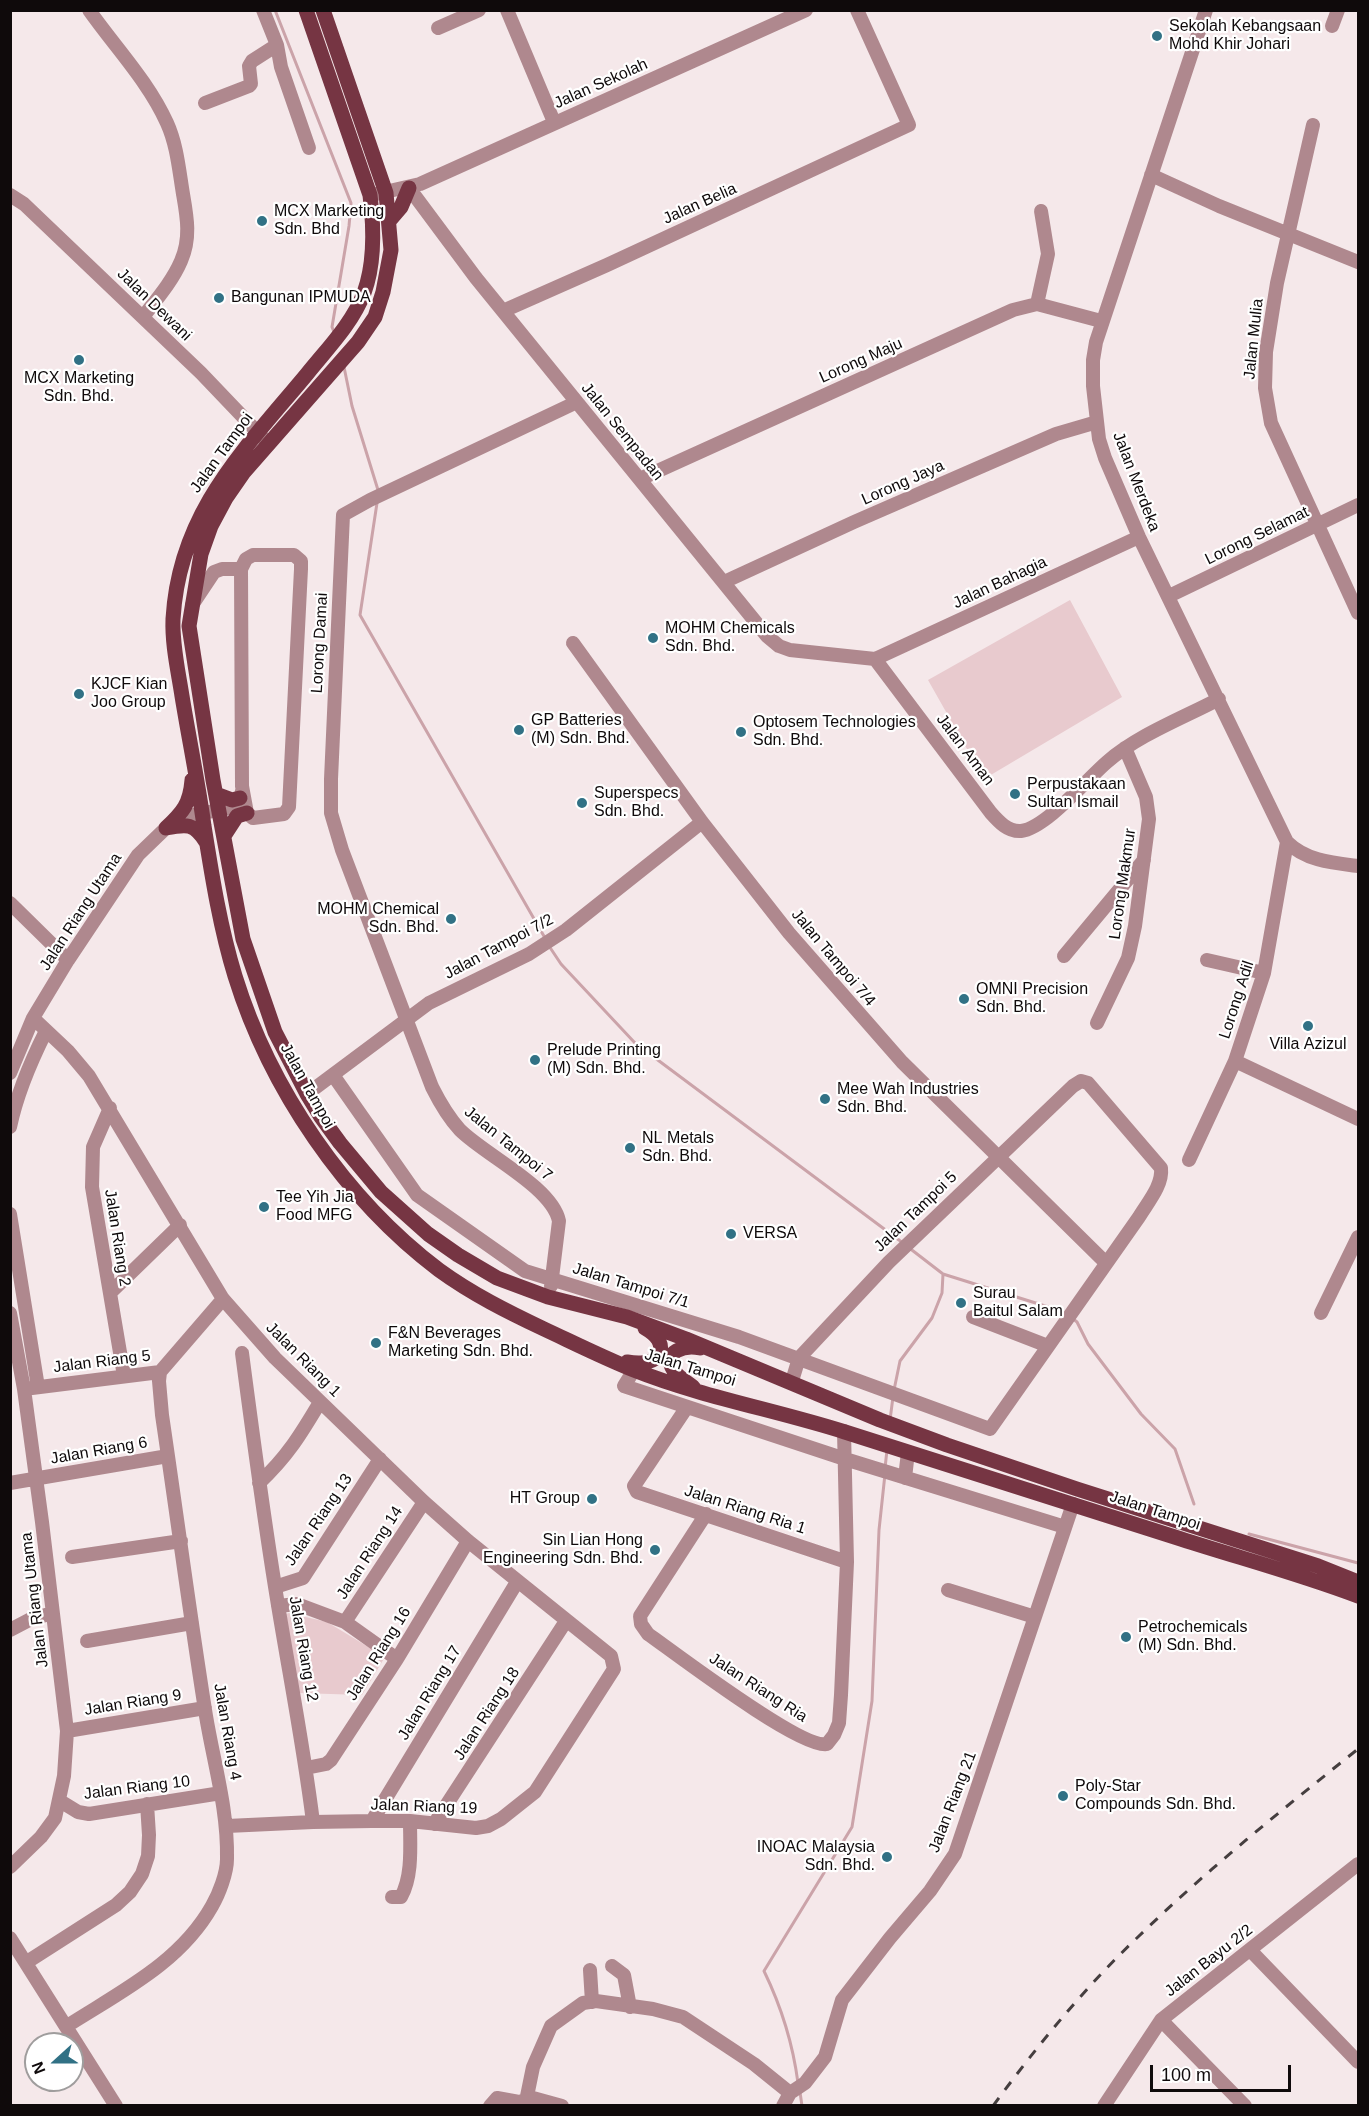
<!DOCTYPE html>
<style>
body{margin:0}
#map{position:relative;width:1369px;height:2116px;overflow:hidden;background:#f5e8ea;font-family:Arial,sans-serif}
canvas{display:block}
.frame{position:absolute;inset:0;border:12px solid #0f0a0b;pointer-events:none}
.north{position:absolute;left:24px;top:2032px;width:60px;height:60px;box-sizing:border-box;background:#fff;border:2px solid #9f9d9d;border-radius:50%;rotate:249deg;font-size:16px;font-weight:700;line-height:24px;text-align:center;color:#0f0a0b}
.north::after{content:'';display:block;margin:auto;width:21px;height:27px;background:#317185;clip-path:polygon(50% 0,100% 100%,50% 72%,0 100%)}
.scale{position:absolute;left:1150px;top:2065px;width:141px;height:27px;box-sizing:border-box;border:3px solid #0f0a0b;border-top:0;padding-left:8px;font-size:18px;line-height:21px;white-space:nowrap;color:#0f0a0b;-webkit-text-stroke:4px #fff;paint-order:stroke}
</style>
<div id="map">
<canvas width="1369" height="2116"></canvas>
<div class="frame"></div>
<div class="north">N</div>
<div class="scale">100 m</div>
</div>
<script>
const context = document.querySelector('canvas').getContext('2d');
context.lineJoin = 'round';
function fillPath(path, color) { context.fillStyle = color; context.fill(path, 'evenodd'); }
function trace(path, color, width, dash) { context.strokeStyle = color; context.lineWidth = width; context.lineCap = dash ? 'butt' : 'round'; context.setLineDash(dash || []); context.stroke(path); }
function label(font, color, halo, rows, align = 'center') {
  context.font = font + ' Arial,sans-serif'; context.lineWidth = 4.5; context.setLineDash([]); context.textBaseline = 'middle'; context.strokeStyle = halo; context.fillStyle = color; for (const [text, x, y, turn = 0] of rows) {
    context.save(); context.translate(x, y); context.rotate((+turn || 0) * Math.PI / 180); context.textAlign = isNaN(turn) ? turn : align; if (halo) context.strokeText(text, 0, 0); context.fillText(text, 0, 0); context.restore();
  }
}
const green = new Path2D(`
 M1070,600L1122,697L984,779L928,680Z
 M289,1613L327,1622L385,1657L362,1695L299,1693L286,1614Z`);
const stream = new Path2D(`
 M275,10L351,203L349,226L332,327L334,332
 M344,367L352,406L378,490
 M377,503L360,615L545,938
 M549,946L561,964L635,1043L903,1243
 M908,1247L943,1274L1058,1310L1066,1315
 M1072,1318L1077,1322L1088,1344L1141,1414L1175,1449L1194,1504
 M894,1390L900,1361L932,1318L942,1293L943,1274
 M890,1420L893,1397
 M885,1468L887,1450
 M1249,1534L1358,1563
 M798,2083C793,2045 781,2006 764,1971L852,1827L872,1701L879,1530L885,1474
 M800,2092L802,2106`);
const minor = new Path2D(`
 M89,10C115,47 148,81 167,123C177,145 179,170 183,194C187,217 191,238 181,261C172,282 156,300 143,317
 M263,10L277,45L281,67L309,148
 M507,10L554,122
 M1206,10L1096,342L1093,360V386L1099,439L1105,458L1139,537L1287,842C1306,861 1333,863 1358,866
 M1332,26L1338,10
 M438,28L479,10
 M205,103L249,86L251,84L249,66L252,61L277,45
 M1313,125L1277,283L1266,352L1265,388L1271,423L1358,613
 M1151,175L1219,206L1358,262
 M409,188L476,278L767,636L779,646L790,650L875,659
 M376,194L420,184L806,10
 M10,195L24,204L201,373L264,439
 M1037,304L1048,254L1041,211
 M503,311L607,265L909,125L857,10
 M640,479L1013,310L1037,304L1101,321
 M253,555H294L301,561V569L289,807L284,814L253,818L247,813L242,786L241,569L246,559Z
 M724,582L854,522L1056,434L1097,422
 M1169,596L1358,505
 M192,605L214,572L222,569H241
 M573,643L702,822L789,933L902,1062L1106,1263
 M875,659L991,813C999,822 1008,832 1021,831C1046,828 1087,779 1107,762C1138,735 1183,718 1219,699
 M875,659L1139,537
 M10,903L68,960
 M1064,956L1144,860
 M1207,960L1264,973
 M33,1018L68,1051L89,1076L223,1299L275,1358L424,1502L468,1541L611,1656L614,1669L535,1792L501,1819L488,1826L476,1828L410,1821H372L313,1822L227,1826
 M1097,1023L1128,958L1135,926L1149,819L1146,797L1125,748
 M1235,1061L1358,1119
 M10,1073L33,1018L68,960L138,855L166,828L188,816L234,807L239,804L242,791
 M333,1075L417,1195L525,1271L739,1337L990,1429L1139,1217C1148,1202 1163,1185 1161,1168L1088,1083L1081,1081L1073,1086L889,1262L799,1358L792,1381
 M307,1094L429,1003L529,954L566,930L702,822
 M110,1108L93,1147L92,1187L124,1376
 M10,1127C17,1093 31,1061 46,1031
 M1189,1160L1235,1061L1264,973L1287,842
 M10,1214L38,1387
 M551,1286L559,1221C552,1187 485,1155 460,1130C448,1117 440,1103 432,1087L342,850L331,813V779L343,515L370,500L577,402
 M110,1293L180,1225
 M10,1313L24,1389L42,1522L67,1731L64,1776L55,1818L41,1837L10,1867
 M1321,1313L1358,1237
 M973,1317L1048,1346
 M242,1353C253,1437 264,1521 278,1605C290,1678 304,1749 313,1822
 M634,1370L624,1386L845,1459L1065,1527
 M24,1389L160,1372L223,1299
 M687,1407L634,1486L637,1492L847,1562
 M905,1478L908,1452
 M10,1483L168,1456
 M259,1483C287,1457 301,1434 320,1402
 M706,1514L640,1616L641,1624L648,1634C675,1653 802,1750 827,1744L834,1735L839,1723L841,1695L847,1562L844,1431
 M72,1557L181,1541
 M275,1587L303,1578L380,1459
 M948,1590L1035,1617
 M278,1606L297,1604L345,1622L397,1659
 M345,1622L424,1502
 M10,1630L31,1619L53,1613
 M87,1641L192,1623
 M67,1731L205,1708
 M306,1768L326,1764L331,1760L397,1659L468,1541
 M60,1801L78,1812L89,1814L221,1793
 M372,1821L517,1582
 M434,1824L566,1621
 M392,1897H401C413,1875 410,1845 410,1821
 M10,1938L116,2106
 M1250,1950L1358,2062
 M27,1962L116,1905L130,1892L142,1874L148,1856L149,1835L147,1804
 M612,1966L624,1975L630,2007
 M590,1970L592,2002
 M1161,2020L1245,2106
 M67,2026C120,1992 180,1963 212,1906C219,1894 227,1873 227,1859C228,1810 214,1764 206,1716C190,1616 177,1516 162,1415L159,1381L160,1372
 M490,2106L497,2098L519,2102L533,2098L562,2106
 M525,2106L533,2067L551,2026L583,2003L596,2001L653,2009L683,2017L754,2064L790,2093
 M783,2106L790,2093L805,2083L825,2057L842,2000L890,1938L930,1891L955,1854L1073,1504
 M1104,2106L1161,2020L1358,1864`);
const major = new Path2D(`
 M306,10L370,195C374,227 375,263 364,293C352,324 327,349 307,374C243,451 179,513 173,619C172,645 178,670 182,696C189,739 198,782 204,826C212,876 220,927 235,976C270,1089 345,1199 439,1270C472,1294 508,1312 544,1329C574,1343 604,1358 634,1370C702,1397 776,1410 845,1432C957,1467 1069,1503 1181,1539C1240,1558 1300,1574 1358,1596
 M323,10L386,193L391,250L383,292L375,317L358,342L244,472L226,498L211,526L201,554L189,626L213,780L243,939L275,1032L307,1094L321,1117L340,1143L381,1192L428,1234L458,1255L497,1278L548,1297L627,1317L686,1339L880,1420L947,1445L1077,1489L1318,1566L1358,1582
 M389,221L401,207L409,188
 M216,794L232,800L240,798
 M166,828C183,812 190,804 192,780
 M166,828C187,824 194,823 206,842
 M224,836L237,816L247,813
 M627,1362C639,1364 649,1364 659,1356C664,1343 657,1335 645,1328
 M693,1387C687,1382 679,1378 674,1371C661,1351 685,1345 700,1348`);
const rail = new Path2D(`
 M993,2106C1037,2046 1085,1987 1139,1936C1208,1869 1283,1809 1358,1749`);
const markers = [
 [1157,36,6,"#317185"],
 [262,221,6,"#317185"],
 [219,298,6,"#317185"],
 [79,360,6,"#317185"],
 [653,638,6,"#317185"],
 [79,694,6,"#317185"],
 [519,730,6,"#317185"],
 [741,732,6,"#317185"],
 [1015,794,6,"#317185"],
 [582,803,6,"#317185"],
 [451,919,6,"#317185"],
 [964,999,6,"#317185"],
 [1308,1026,6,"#317185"],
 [535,1060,6,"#317185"],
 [825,1099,6,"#317185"],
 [630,1148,6,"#317185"],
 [264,1207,6,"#317185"],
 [731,1234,6,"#317185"],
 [961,1303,6,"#317185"],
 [376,1343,6,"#317185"],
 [592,1499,6,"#317185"],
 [655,1550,6,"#317185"],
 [1126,1637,6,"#317185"],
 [1063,1796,6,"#317185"],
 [887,1857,6,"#317185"]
];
const poiNames = [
 ["Sekolah Kebangsaan",1169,27],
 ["Mohd Khir Johari",1169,45],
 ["MCX Marketing",274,212],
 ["Sdn. Bhd",274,230],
 ["Bangunan IPMUDA",231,298],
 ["MCX Marketing",79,379,"center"],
 ["Sdn. Bhd.",79,397,"center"],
 ["MOHM Chemicals",665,629],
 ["Sdn. Bhd.",665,647],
 ["KJCF Kian",91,685],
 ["Joo Group",91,703],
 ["GP Batteries",531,721],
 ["(M) Sdn. Bhd.",531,739],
 ["Optosem Technologies",753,723],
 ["Sdn. Bhd.",753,741],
 ["Perpustakaan",1027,785],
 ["Sultan Ismail",1027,803],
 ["Superspecs",594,794],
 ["Sdn. Bhd.",594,812],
 ["MOHM Chemical",439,910,"right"],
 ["Sdn. Bhd.",439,928,"right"],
 ["OMNI Precision",976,990],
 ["Sdn. Bhd.",976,1008],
 ["Villa Azizul",1308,1045,"center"],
 ["Prelude Printing",547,1051],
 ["(M) Sdn. Bhd.",547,1069],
 ["Mee Wah Industries",837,1090],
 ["Sdn. Bhd.",837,1108],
 ["NL Metals",642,1139],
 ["Sdn. Bhd.",642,1157],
 ["Tee Yih Jia",276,1198],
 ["Food MFG",276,1216],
 ["VERSA",743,1234],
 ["Surau",973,1294],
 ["Baitul Salam",973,1312],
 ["F&N Beverages",388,1334],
 ["Marketing Sdn. Bhd.",388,1352],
 ["HT Group",580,1499,"right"],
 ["Sin Lian Hong",643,1541,"right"],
 ["Engineering Sdn. Bhd.",643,1559,"right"],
 ["Petrochemicals",1138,1628],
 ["(M) Sdn. Bhd.",1138,1646],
 ["Poly-Star",1075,1787],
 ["Compounds Sdn. Bhd.",1075,1805],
 ["INOAC Malaysia",875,1848,"right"],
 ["Sdn. Bhd.",875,1866,"right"]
];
const streetNames = [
 ["Jalan Sekolah",601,84,-24],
 ["Jalan Belia",700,204,-24],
 ["Jalan Dewani",154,305,44],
 ["Jalan Mulia",1254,339,-84],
 ["Lorong Maju",861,361,-24],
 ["Jalan Sempadan",622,432,51],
 ["Jalan Tampoi",222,453,-54],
 ["Jalan Merdeka",1136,482,69],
 ["Lorong Jaya",903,483,-24],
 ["Lorong Selamat",1257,536,-26],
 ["Jalan Bahagia",1000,583,-25],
 ["Lorong Damai",320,643,-87],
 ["Jalan Aman",965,750,53],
 ["Lorong Makmur",1123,884,-82],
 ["Jalan Riang Utama",81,912,-57],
 ["Jalan Tampoi 7/2",499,947,-28],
 ["Jalan Tampoi 7/4",833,958,50],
 ["Lorong Adil",1237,1000,-72],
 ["Jalan Tampoi",307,1086,61],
 ["Jalan Tampoi 7",508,1144,39],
 ["Jalan Tampoi 5",916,1212,-44],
 ["Jalan Riang 2",117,1238,81],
 ["Jalan Tampoi 7/1",631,1286,17],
 ["Jalan Riang 1",303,1360,45],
 ["Jalan Riang 5",102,1362,-7],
 ["Jalan Tampoi",690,1368,17],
 ["Jalan Riang 6",99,1451,-10],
 ["Jalan Riang Ria 1",745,1510,18],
 ["Jalan Tampoi",1155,1511,18],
 ["Jalan Riang 13",319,1520,-56],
 ["Jalan Riang 14",370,1553,-57],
 ["Jalan Riang Utama",35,1600,-97],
 ["Jalan Riang 12",303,1649,80],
 ["Jalan Riang 16",379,1654,-58],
 ["Jalan Riang Ria",758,1688,33],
 ["Jalan Riang 17",430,1693,-59],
 ["Jalan Riang 9",133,1703,-9],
 ["Jalan Riang 18",487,1714,-57],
 ["Jalan Riang 4",227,1732,80],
 ["Jalan Riang 10",137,1788,-7],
 ["Jalan Riang 21",953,1802,-69],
 ["Jalan Riang 19",424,1807,2],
 ["Jalan Bayu 2/2",1209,1961,-38]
];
fillPath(green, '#e8cace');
trace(stream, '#cba3a9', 3);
trace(minor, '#af888e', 14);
trace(major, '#763543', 15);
trace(rail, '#453e3f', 3, [10, 10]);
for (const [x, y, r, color] of markers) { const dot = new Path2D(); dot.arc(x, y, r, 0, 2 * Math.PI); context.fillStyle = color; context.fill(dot); trace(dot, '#fff', 2); }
label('16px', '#0f0a0b', '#fff', poiNames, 'left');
label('16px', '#0f0a0b', '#fff', streetNames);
</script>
